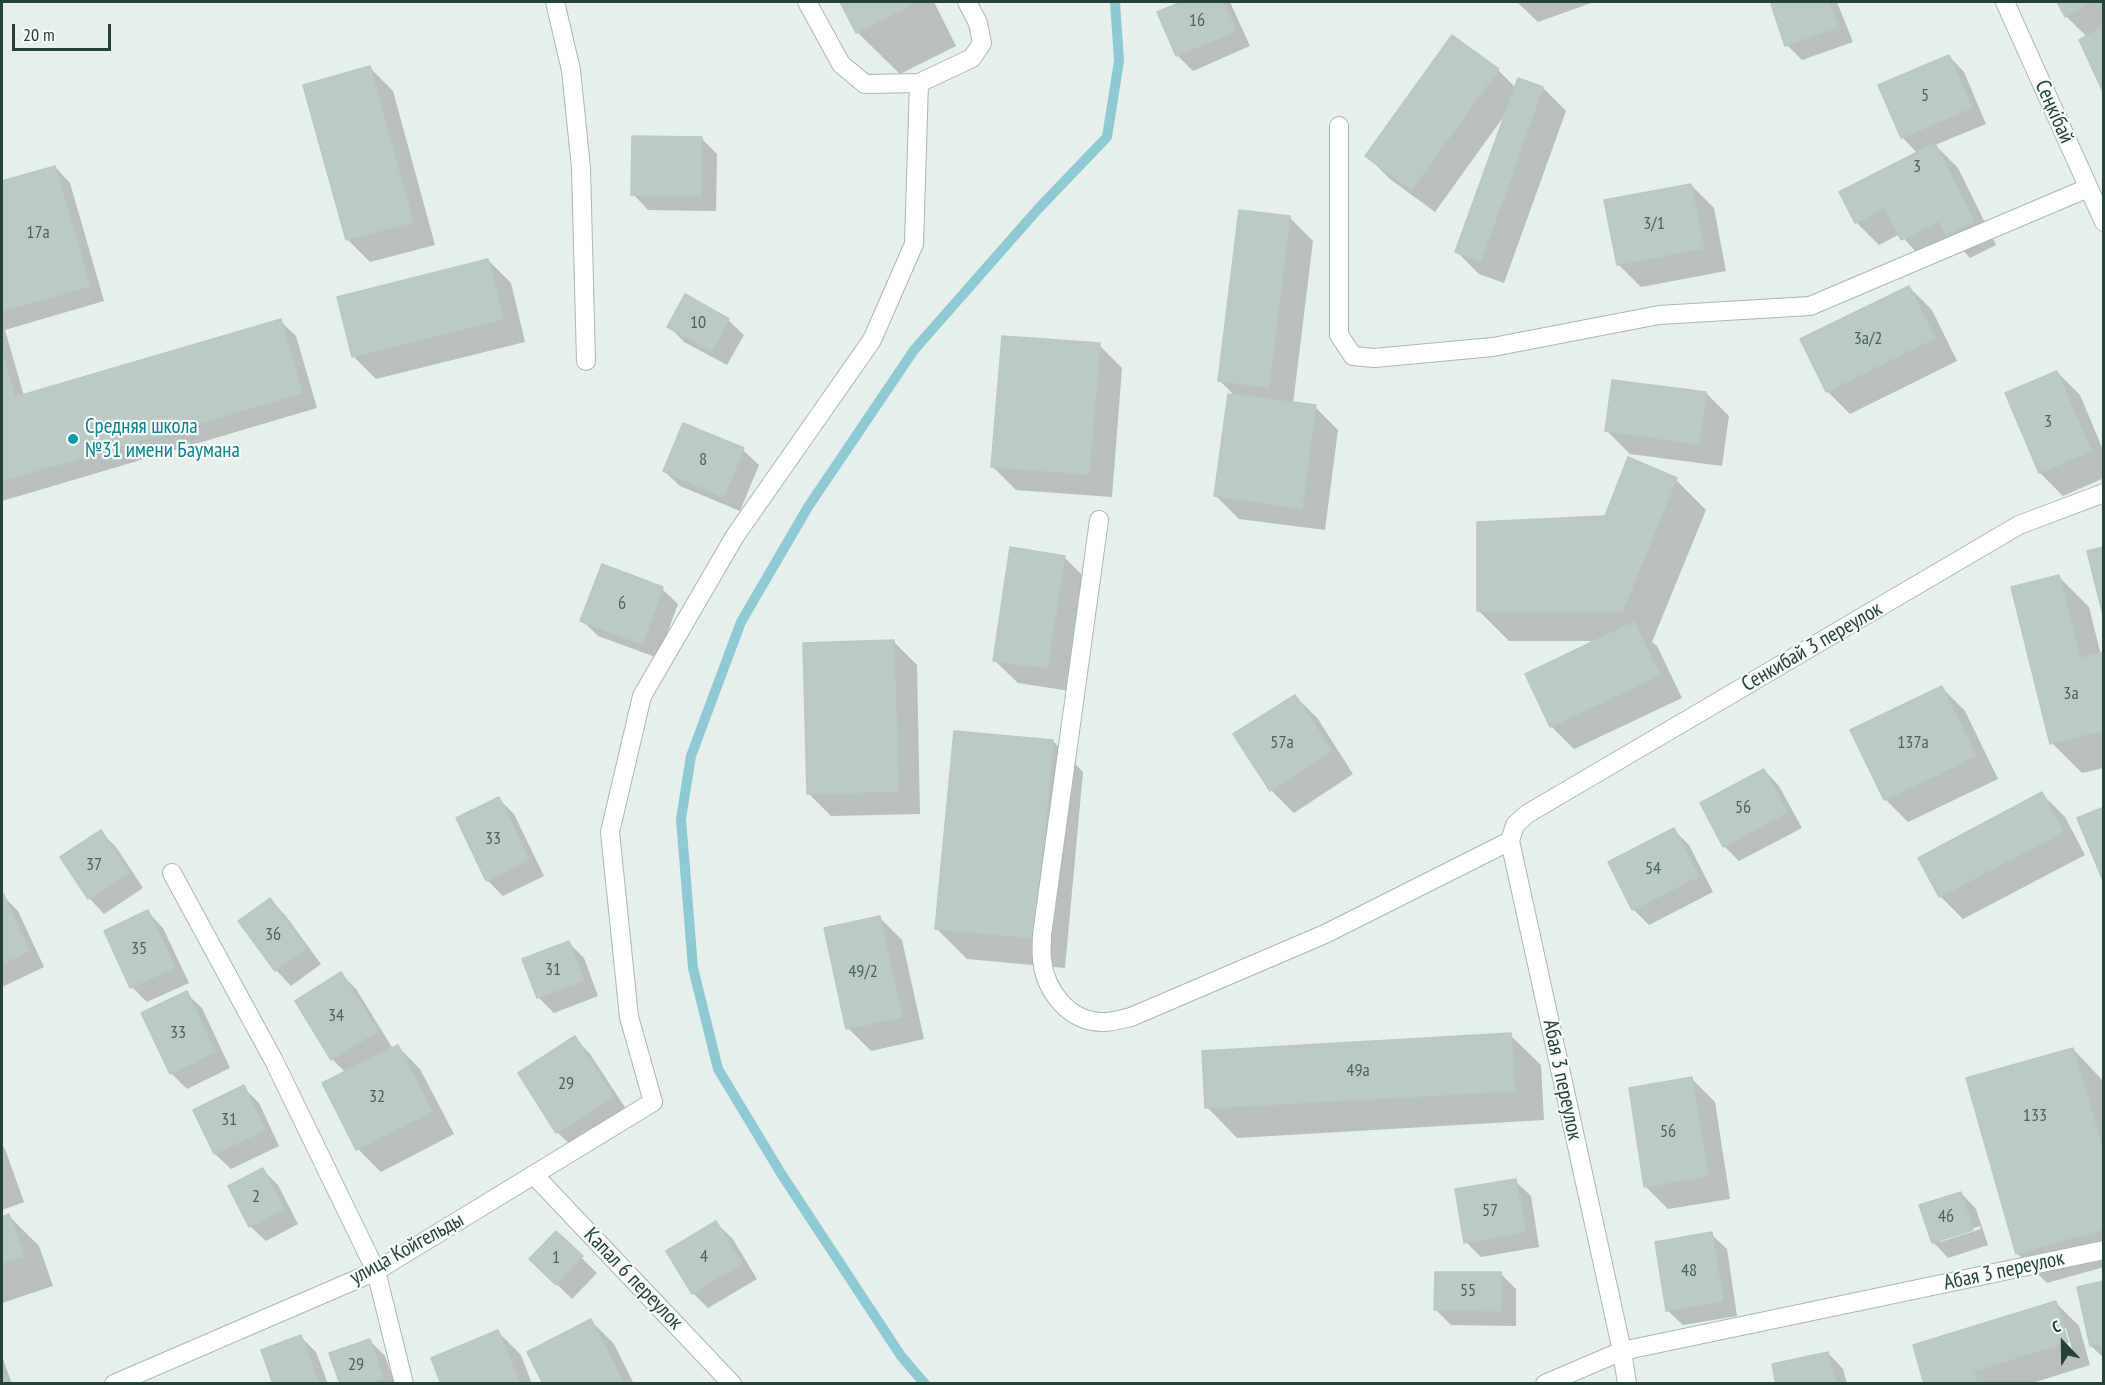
<!DOCTYPE html>
<meta charset="utf-8">
<style>
body{margin:0}
#map{position:relative;width:2105px;height:1385px;overflow:hidden;background:#e6efeb;font-family:"PT Sans Narrow",sans-serif}
canvas{display:block}
.frame{position:absolute;inset:0;border:3px solid #24423a;pointer-events:none}
.north{position:absolute;left:2033px;top:1313px;width:60px;height:60px;-webkit-text-stroke:4px #f7fbf9;paint-order:stroke;rotate:338deg;font-size:16px;font-weight:700;line-height:24px;text-align:center;color:#24423a}
.north::after{content:'';display:block;margin:auto;width:21px;height:27px;background:#24423a;clip-path:polygon(50% 0,100% 100%,50% 72%,0 100%)}
.scale{position:absolute;left:12px;top:24px;width:99px;height:27px;box-sizing:border-box;border:3px solid #24423a;border-top:0;padding-left:8px;font-size:18px;line-height:21px;white-space:nowrap;color:#24423a;-webkit-text-stroke:4px #f7fbf9;paint-order:stroke}
</style>
<div id="map">
<canvas width="2105" height="1385"></canvas>
<div class="frame"></div>
<div class="north">С</div>
<div class="scale">20 m</div>
</div>
<script>
const context = document.querySelector('canvas').getContext('2d');
context.lineJoin = 'round';
function fillPath(path, color) { context.fillStyle = color; context.fill(path, 'evenodd'); }
function trace(path, color, width, dash) { context.strokeStyle = color; context.lineWidth = width; context.lineCap = dash ? 'butt' : 'round'; context.setLineDash(dash || []); context.stroke(path); }
function label(font, color, halo, rows, align = 'center') {
  context.font = font + ' "PT Sans Narrow",sans-serif'; context.lineWidth = 4.5; context.setLineDash([]); context.textBaseline = 'middle'; context.strokeStyle = halo; context.fillStyle = color; for (const [text, x, y, turn = 0] of rows) {
    context.save(); context.translate(x, y); context.rotate((+turn || 0) * Math.PI / 180); context.textAlign = isNaN(turn) ? turn : align; if (halo) context.strokeText(text, 0, 0); context.fillText(text, 0, 0); context.restore();
  }
}
const shadow = new Path2D(`
 M842,2H934L956,46L900,74L857,32Z
 M1185,2H1230L1250,46L1193,71L1177,55L1159,12Z
 M1517,2H1594L1538,22Z
 M1784,2H1837L1853,42L1802,60L1787,45L1773,5Z
 M2059,2H2104V91L2087,37L2066,16Z
 M1453,37L1498,70L1516,88H1543L1566,111L1504,283L1479,274L1456,251L1504,116L1435,212L1390,179L1367,156Z
 M1949,56L1964,72L1986,124L1935,145L1958,168L1996,245L1970,258L1958,245L1925,262L1900,234L1879,245L1856,222L1918,154L1902,137Z
 M370,68L393,91L435,245L370,262L347,239Z
 M701,138L717,154L716,211L648,210L633,194Z
 M55,167L70,183L104,301L5,330L24,396L280,321L296,336L317,408L2,501V183Z
 M1691,185L1714,208L1726,271L1641,287L1618,264Z
 M1290,218L1313,241L1293,404L1315,407L1338,430L1325,530L1239,519L1216,496L1236,397L1219,380Z
 M488,260L511,283L525,342L376,379L353,356Z
 M1909,287L1932,310L1957,361L1850,414L1827,391Z
 M728,320L744,335L727,365L684,342L669,326Z
 M1099,345L1122,368L1112,497L1016,490L993,467Z
 M2057,372L2080,395L2104,452V478L2063,496L2040,473L2007,393Z
 M1706,393L1729,416L1722,466L1630,454L1607,431Z
 M743,450L759,465L740,511L680,486L664,471Z
 M1676,480L1706,510L1652,642L1657,646L1682,698L1574,749L1551,726L1527,675L1597,641H1509L1479,611L1606,517Z
 M1064,557L1087,580L1070,691L1018,683L994,660Z
 M2059,577L2089,607L2101,655L2104,654V768L2082,773L2052,743Z
 M662,589L678,604L658,658L598,636L582,620Z
 M894,642L917,665L920,814L831,816L808,793Z
 M1942,688L1965,711L1998,779L1908,822L1885,799Z
 M1295,696L1318,719L1353,774L1294,813L1271,790Z
 M1053,741L1083,772L1065,968L967,959L937,929Z
 M1764,770L1779,786L1802,828L1739,861L1724,846Z
 M2042,794L2065,817L2085,855L1963,919L1940,896Z
 M499,799L514,814L544,876L503,896L487,880L458,818Z
 M1674,830L1689,845L1713,892L1649,925L1633,909Z
 M101,832L116,847L143,888L104,914L89,898Z
 M2,895L18,911L44,967L2,987Z
 M270,900L285,915L321,964L291,986L276,970L240,921Z
 M148,912L163,928L189,983L147,1002L132,987Z
 M879,917L902,940L924,1039L871,1051L848,1028Z
 M569,943L584,958L598,996L554,1013L538,997L524,959Z
 M341,974L356,989L393,1049L397,1046L420,1069L454,1134L381,1172L358,1149L346,1073L332,1059Z
 M186,993L202,1008L230,1068L187,1089L171,1073L143,1014Z
 M1510,1035L1541,1065L1544,1120L1237,1138L1207,1107Z
 M575,1038L590,1054L628,1112L573,1147L557,1132Z
 M2073,1049L2104,1082V1267L2047,1283L2017,1253Z
 M1692,1079L1715,1102L1730,1199L1668,1209L1645,1186Z
 M243,1087L259,1103L279,1146L231,1169L215,1154L195,1110Z
 M2,1145L5,1149L24,1202L2,1210Z
 M263,1170L278,1185L298,1224L266,1241L250,1226Z
 M1515,1181L1531,1196L1539,1247L1481,1257L1466,1242Z
 M1961,1193L1976,1209L1988,1245L1948,1258L1933,1242ZM1980,1226L1981,1229L1940,1242V1239Z
 M9,1216L39,1246L53,1286L2,1303V1218Z
 M716,1223L732,1238L757,1279L708,1308L693,1293Z
 M556,1233L597,1273L572,1299L531,1259Z
 M1711,1234L1727,1249L1737,1316L1683,1325L1667,1310Z
 M1501,1274L1516,1289V1326L1451,1325L1436,1310Z
 M2104,1283V1358L2091,1346Z
 M2056,1303L2079,1326L2090,1365L2029,1384H1926ZM2063,1328H2066L2072,1349L2069,1350Z
 M591,1321L614,1344L634,1384H545Z
 M498,1332L521,1355L532,1384H443Z
 M301,1337L316,1352L328,1384H275Z
 M370,1341L385,1356L395,1384H342Z
 M1828,1353L1843,1369L1847,1384H1778Z
 M2,1356L12,1384H2Z`);
const stream = new Path2D(`
 M925,1384L901,1356L782,1175L718,1069L693,968L681,819L691,756L741,622L808,507L914,350L1038,209L1107,137L1119,61L1115,2`);
const building = new Path2D(`
 M840,2H914L915,3L856,33Z
 M1181,2H1224L1236,31L1176,56L1157,12Z
 M1779,2H1829L1838,27L1785,46L1771,4Z
 M2057,2H2090L2065,17Z
 M2104,26V94L2079,40Z
 M1452,35L1499,69L1411,190L1365,156Z
 M1949,55L1972,108L1901,138L1878,85Z
 M370,66L413,222L346,240L303,85Z
 M1518,78L1543,87L1481,261L1455,252Z
 M632,136L702,137L701,196L631,195Z
 M1935,143L1974,221L1946,236L1939,221L1901,240L1885,208L1855,223L1839,192Z
 M55,166L90,286L2,311V181Z
 M1691,184L1704,248L1617,265L1604,200Z
 M1239,210L1290,216L1269,387L1218,381Z
 M488,259L503,319L352,357L337,297Z
 M1909,286L1935,338L1826,392L1800,339Z
 M685,294L729,319L712,351L667,327Z
 M281,319L302,393L2,481V352L15,397Z
 M1002,336L1100,343L1089,474L991,467Z
 M2057,371L2091,451L2039,473L2005,393Z
 M1612,380L1706,392L1699,444L1605,431Z
 M1228,394L1316,405L1302,508L1214,496Z
 M683,423L744,448L724,497L663,471Z
 M1628,457L1677,478L1622,612L1477,611V522L1605,516Z
 M1010,547L1065,556L1047,668L993,661Z
 M2104,547V619L2087,551Z
 M602,564L663,587L642,644L580,621Z
 M2059,575L2080,658L2104,652V730L2050,744L2011,587Z
 M1634,622L1660,675L1550,727L1525,674Z
 M894,640L898,791L807,794L803,643Z
 M1942,686L1976,756L1884,800L1850,730Z
 M1295,695L1332,751L1270,791L1233,734Z
 M954,731L1053,740L1035,938L935,929Z
 M1764,769L1787,812L1723,847L1700,803Z
 M2042,792L2063,832L1939,897L1918,858Z
 M499,797L529,860L486,881L456,818Z
 M2104,807V883L2077,818Z
 M1674,828L1699,876L1632,910L1608,862Z
 M101,830L129,873L88,899L60,857Z
 M3,893L29,951L2,964V894Z
 M270,898L307,948L275,971L238,921Z
 M148,910L175,967L130,988L104,931Z
 M880,916L902,1017L846,1029L824,928Z
 M569,941L584,981L537,998L522,959Z
 M341,972L378,1031L331,1060L295,1001Z
 M187,991L215,1052L170,1074L141,1013Z
 M1511,1033L1514,1091L1205,1108L1202,1051Z
 M575,1036L613,1096L556,1133L518,1073Z
 M398,1045L432,1111L356,1150L322,1083Z
 M2073,1048L2104,1154V1229L2016,1254L1966,1078Z
 M1692,1077L1708,1176L1644,1187L1629,1088Z
 M244,1085L265,1130L214,1154L193,1110Z
 M263,1168L284,1209L249,1227L228,1186Z
 M1516,1179L1525,1232L1464,1243L1455,1189Z
 M1961,1192L1973,1230L1932,1243L1919,1205Z
 M9,1214L24,1256L2,1263V1217Z
 M716,1221L742,1263L692,1294L666,1251Z
 M556,1231L583,1256L556,1285L529,1259Z
 M1712,1232L1723,1301L1666,1311L1655,1242Z
 M1435,1272H1501V1311L1434,1310Z
 M2104,1281V1343L2090,1346L2077,1287Z
 M2056,1301L2068,1342L1974,1371L1977,1384H1924L1913,1345Z
 M591,1319L624,1384H543L527,1352Z
 M498,1330L520,1384H441L431,1358Z
 M301,1335L319,1384H273L261,1350Z
 M370,1339L383,1377L364,1384H340L329,1353Z
 M1828,1352L1836,1384H1776L1772,1364Z`);
const service = new Path2D(`
 M1339,126V335L1353,356L1374,358L1493,347L1659,315L1810,306L2088,188
 M1099,520L1042,935C1042,943 1041,952 1042,959C1045,991 1069,1022 1103,1022C1112,1022 1122,1019 1131,1017L1325,934L1510,841
 M653,1102L629,1017L610,832L642,696L735,536L872,340L914,244L919,83`);
const minor = new Path2D(`
 M555,2L571,70L581,168L586,361
 M807,2L841,64L865,84L919,83L972,58L982,43L978,23L967,2
 M172,873L274,1061L376,1271L404,1384
 M534,1175L732,1384
 M114,1384L376,1271L653,1102
 M1545,1384L1622,1351L2104,1250
 M1627,1384L1622,1351L1510,841L1515,825L1527,814L2019,525L2104,493`);
const tertiary = new Path2D(`
 M2005,2L2104,222`);
const markers = [
 [73,439,6,"#0f9aa8"]
];
const numberNames = [
 ["16",1197,21],
 ["5",1925,96],
 ["3",1917,167],
 ["3/1",1654,224],
 ["17а",38,233],
 ["10",698,323],
 ["3а/2",1868,339],
 ["3",2048,422],
 ["8",703,460],
 ["6",622,604],
 ["3а",2071,694],
 ["57а",1282,743],
 ["137а",1913,743],
 ["56",1743,808],
 ["33",493,839],
 ["37",94,865],
 ["54",1653,869],
 ["36",273,935],
 ["35",139,949],
 ["31",553,970],
 ["49/2",863,972],
 ["34",336,1016],
 ["33",178,1033],
 ["49а",1358,1071],
 ["29",566,1084],
 ["32",377,1097],
 ["133",2035,1116],
 ["31",229,1120],
 ["56",1668,1132],
 ["2",256,1197],
 ["57",1490,1211],
 ["46",1946,1217],
 ["4",704,1257],
 ["1",556,1258],
 ["48",1689,1271],
 ["55",1468,1291],
 ["29",356,1365]
];
const streetNames = [
 ["Сеңкібай",2054,112,66],
 ["Сенкибай 3 переулок",1812,647,-30],
 ["Абая 3 переулок",1562,1080,78],
 ["улица Койгельды",407,1249,-29],
 ["Абая 3 переулок",2004,1271,-12],
 ["Капал 6 переулок",633,1279,46]
];
const cultureNames = [
 ["Средняя школа",85,427],
 ["№31 имени Баумана",85,451]
];
fillPath(shadow, '#0003');
trace(stream, '#8ec9d4', 10);
fillPath(building, '#bbcac4');
trace(building, '#b8c9c2', 1.5);
trace(service, '#a8b8b2', 20);
trace(minor, '#a8b8b2', 20);
trace(tertiary, '#a8b8b2', 20);
trace(service, '#fff', 18);
trace(minor, '#fff', 18);
trace(tertiary, '#fff', 18);
for (const [x, y, r, color] of markers) { const dot = new Path2D(); dot.arc(x, y, r, 0, 2 * Math.PI); context.fillStyle = color; context.fill(dot); trace(dot, '#f7fbf9', 2); }
label('18px', '#4a645c', null, numberNames);
label('21px', '#24423a', '#f7fbf9', streetNames);
label('21px', '#0d838f', '#f7fbf9', cultureNames, 'left');
</script>
